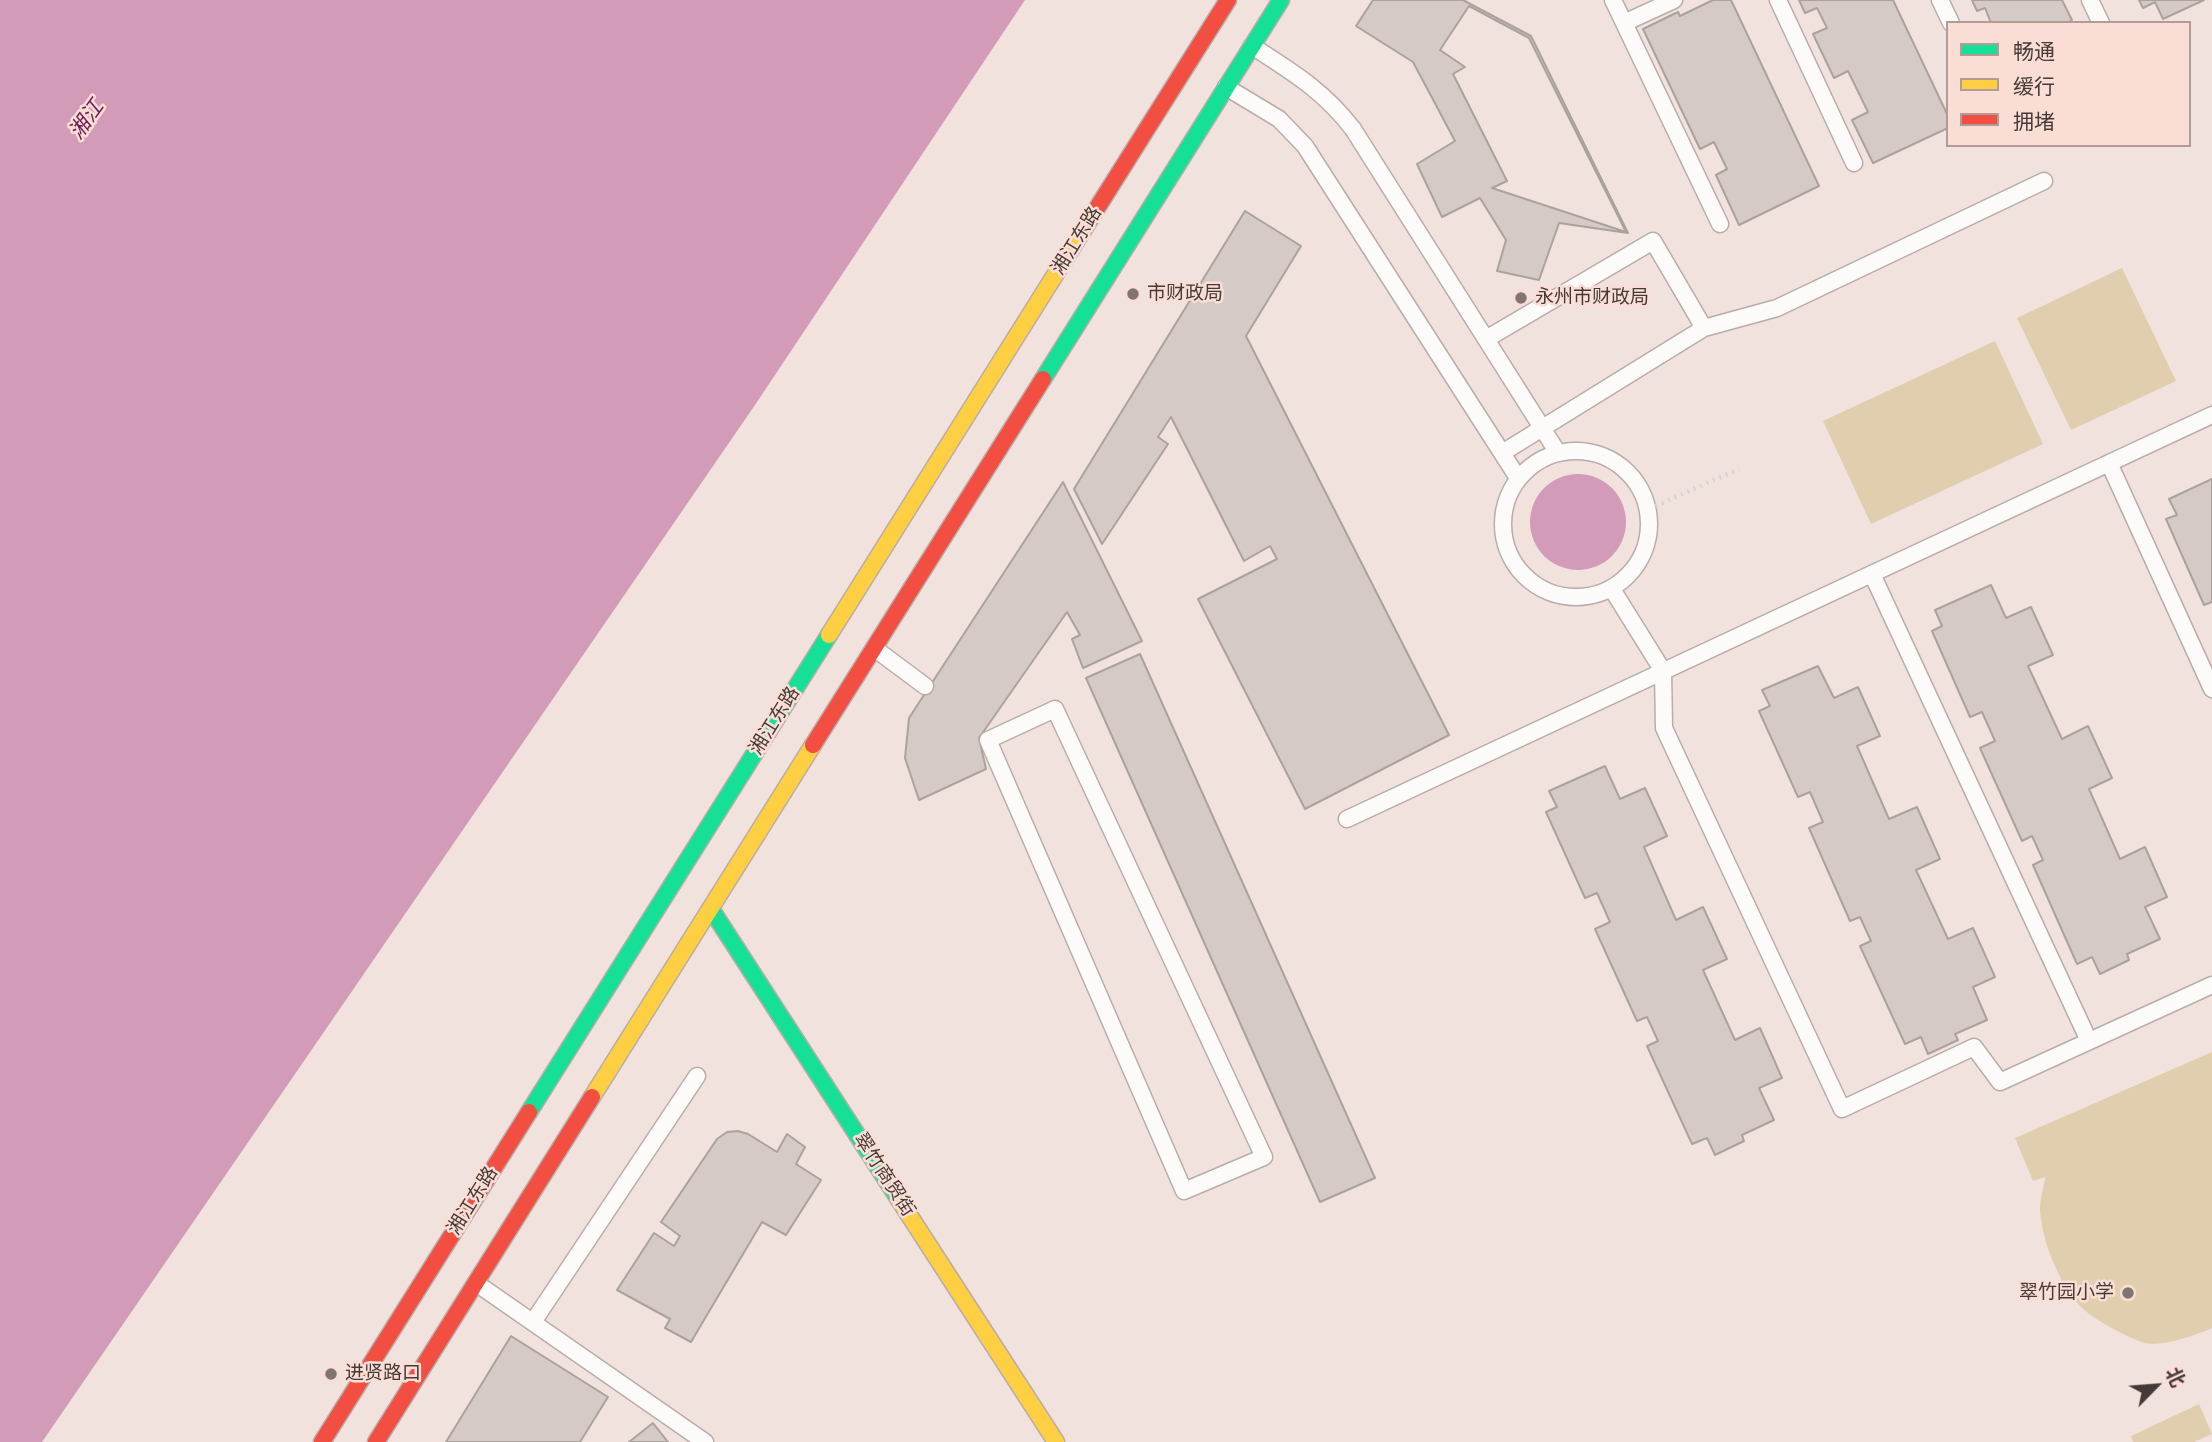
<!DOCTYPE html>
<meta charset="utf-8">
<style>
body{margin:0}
#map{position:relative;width:2212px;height:1442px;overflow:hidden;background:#f2e2de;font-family:"Fira Sans Condensed","Noto Sans SC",sans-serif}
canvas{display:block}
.legend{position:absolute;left:1946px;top:21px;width:245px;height:126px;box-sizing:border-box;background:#faded6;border:2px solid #b29c96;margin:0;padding:9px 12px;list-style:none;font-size:21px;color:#453a37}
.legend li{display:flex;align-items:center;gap:14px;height:35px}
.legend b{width:35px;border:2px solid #b29c96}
.north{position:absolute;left:2121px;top:1351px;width:70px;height:70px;-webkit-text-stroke:5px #faded6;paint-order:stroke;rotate:65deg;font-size:19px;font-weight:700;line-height:28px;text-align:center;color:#453a37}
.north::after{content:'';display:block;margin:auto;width:24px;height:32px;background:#453a37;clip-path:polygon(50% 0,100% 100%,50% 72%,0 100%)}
</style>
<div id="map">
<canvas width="2212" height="1442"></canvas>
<ul class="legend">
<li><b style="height:9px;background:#16e098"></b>畅通</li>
<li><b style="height:9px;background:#ffcf43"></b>缓行</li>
<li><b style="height:9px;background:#f24e42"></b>拥堵</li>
</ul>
<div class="north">北</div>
</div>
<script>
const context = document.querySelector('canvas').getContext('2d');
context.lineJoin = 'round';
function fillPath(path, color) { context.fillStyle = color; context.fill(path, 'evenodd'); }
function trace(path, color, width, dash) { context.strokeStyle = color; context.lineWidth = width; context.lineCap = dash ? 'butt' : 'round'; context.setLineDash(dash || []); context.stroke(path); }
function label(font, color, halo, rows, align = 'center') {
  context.font = font + ' "Fira Sans Condensed","Noto Sans SC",sans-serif'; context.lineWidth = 5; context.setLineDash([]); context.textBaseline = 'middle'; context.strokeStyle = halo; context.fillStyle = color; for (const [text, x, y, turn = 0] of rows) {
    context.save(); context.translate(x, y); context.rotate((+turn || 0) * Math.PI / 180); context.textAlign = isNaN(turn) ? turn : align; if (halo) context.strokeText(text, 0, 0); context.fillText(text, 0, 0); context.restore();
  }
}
const green = new Path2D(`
 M2122,268L2176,381L2071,430L2017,318Z
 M1995,341L2043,444L1871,524L1823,421Z
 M2212,1052V1328C2196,1335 2162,1347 2145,1343C2128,1338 2092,1319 2080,1306C2058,1281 2042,1242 2040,1209C2040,1199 2044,1187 2045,1177L2033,1181L2015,1138Z
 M2199,1404L2212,1434L2194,1442H2133L2131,1436Z`);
const water = new Path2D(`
 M0,0H1025L755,405L42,1442H0Z
 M1530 522a48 48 0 1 1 96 0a48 48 0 1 1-96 0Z`);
const building = new Path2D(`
 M1373,0H1463L1531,36L1628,233L1559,223L1539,280L1497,271L1506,240L1480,198L1442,217L1417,164L1455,141L1413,62L1356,26Z
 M1713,0H1731L1819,186L1739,225L1716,175L1727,169L1714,142L1700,149L1643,29L1678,12L1680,16Z
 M1799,0H1893L1948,116V128L1873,163L1852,120L1868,112L1848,71L1834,78L1813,34L1827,28L1817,8L1805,13Z
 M1972,0H2062L2072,20L2067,23H1991L1985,8L1977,11Z
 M2139,0H2204L2163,19L2155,2L2143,8Z
 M1469,6L1529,38L1626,232L1492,188L1507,181L1453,74L1465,67L1440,50Z
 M1245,211L1301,246L1246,336L1449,735L1305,809L1198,599L1277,559L1270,546L1244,561L1171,417L1158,437L1168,444L1102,544L1074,489Z
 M2212,479V602L2204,605L2166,519L2177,515L2169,499Z
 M1063,482L1142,641L1083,668L1072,639L1080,635L1067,612L979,738L986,769L919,800L905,758L909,718Z
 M1991,585L2006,618L2031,607L2053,655L2028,666L2062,739L2088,726L2112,778L2089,789L2120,859L2145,847L2167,897L2145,907L2160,939L2127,954L2129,960L2100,974L2092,957L2077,964L2033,865L2043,860L2032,836L2022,841L1980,748L1995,741L1982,712L1970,717L1932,631L1942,626L1935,610Z
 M1140,654L1375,1178L1320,1202L1086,678Z
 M1818,666L1834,698L1858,687L1880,736L1857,746L1889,819L1917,807L1940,859L1916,870L1948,939L1973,928L1995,977L1973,987L1987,1020L1955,1034L1958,1040L1928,1054L1921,1037L1905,1044L1860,946L1871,941L1860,917L1850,921L1809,828L1823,822L1810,792L1798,797L1759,711L1770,706L1762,690Z
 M1605,766L1620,799L1645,788L1667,836L1644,847L1676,920L1703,907L1727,959L1703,970L1735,1040L1760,1028L1782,1078L1759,1088L1774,1120L1742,1135L1744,1141L1715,1155L1707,1138L1692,1144L1647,1046L1658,1041L1647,1017L1637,1021L1595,929L1610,922L1597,893L1585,898L1546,812L1557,807L1549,791Z
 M738,1131L748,1134L777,1152L787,1134L805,1147L796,1164L821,1180L786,1235L762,1222L691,1342L665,1328L670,1319L617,1290L654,1233L674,1246L680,1236L661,1222L717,1139L727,1132Z
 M511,1336L608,1397L580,1442H446Z
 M653,1423L668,1442H629Z`);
const path = new Path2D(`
 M1649,509L1739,469`);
const lane = new Path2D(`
 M1613,0L1720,224
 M1778,0L1854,163
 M1940,0L1951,23
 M2090,0L2101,23
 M1624,23L1674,0
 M1252,46C1292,72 1323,90 1353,129L1558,453
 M1226,87L1279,119L1305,146L1518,478
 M1704,328L1777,308L2044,181
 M1486,339L1653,241L1704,328L1502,453
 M1503 524a73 73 0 1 1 146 0a73 73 0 1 1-146 0Z
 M2109,463L2212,689
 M1872,574L2089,1041
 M1612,589L1663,671L1664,728L1842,1109L1974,1047L2000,1082L2212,985
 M874,648L925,686
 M1055,709L1264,1157L1184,1191L988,740Z
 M1347,819L2212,415
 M476,1283L705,1442
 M533,1322L697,1076`);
const fast = new Path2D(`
 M1043,379L1281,0
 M711,909L898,1198
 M529,1112L829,635`);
const slow = new Path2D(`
 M829,635L1087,224
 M592,1097L813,745
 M898,1198L1056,1442`);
const jam = new Path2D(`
 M1087,224L1228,0
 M813,745L1043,379
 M322,1442L529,1112
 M376,1442L592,1097`);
const markers = [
 [1133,294,7,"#827571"],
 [1521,298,7,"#827571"],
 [2128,1293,7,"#827571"],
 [331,1374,7,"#827571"]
];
const streetNames = [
 ["湘江东路",1077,241,-58],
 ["湘江东路",775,721,-58],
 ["翠竹商贸街",884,1175,57],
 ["湘江东路",473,1201,-58]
];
const poiNames = [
 ["市财政局",1147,294],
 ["永州市财政局",1535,298],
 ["翠竹园小学",2114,1293,"right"],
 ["进贤路口",345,1374]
];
const waterNames = [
 ["湘江",87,120,-54]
];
fillPath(green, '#e0ceae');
fillPath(water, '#d29cb8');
fillPath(building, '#d5cac5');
trace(building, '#aca29d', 2);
trace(lane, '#b8ada9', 19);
trace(fast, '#b8ada9', 19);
trace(slow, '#b8ada9', 19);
trace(jam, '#b8ada9', 19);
trace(path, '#d8d3d1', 4.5, [2, 5]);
trace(lane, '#fdfbfa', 16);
trace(fast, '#16e098', 16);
trace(slow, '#ffcf43', 16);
trace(jam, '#f24e42', 16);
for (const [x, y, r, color] of markers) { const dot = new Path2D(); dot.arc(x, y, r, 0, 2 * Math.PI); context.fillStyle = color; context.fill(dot); trace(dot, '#faded6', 2.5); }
label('19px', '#453a37', '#faded6', streetNames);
label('19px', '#453a37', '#faded6', poiNames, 'left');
label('italic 21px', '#701b55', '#faded6', waterNames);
</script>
